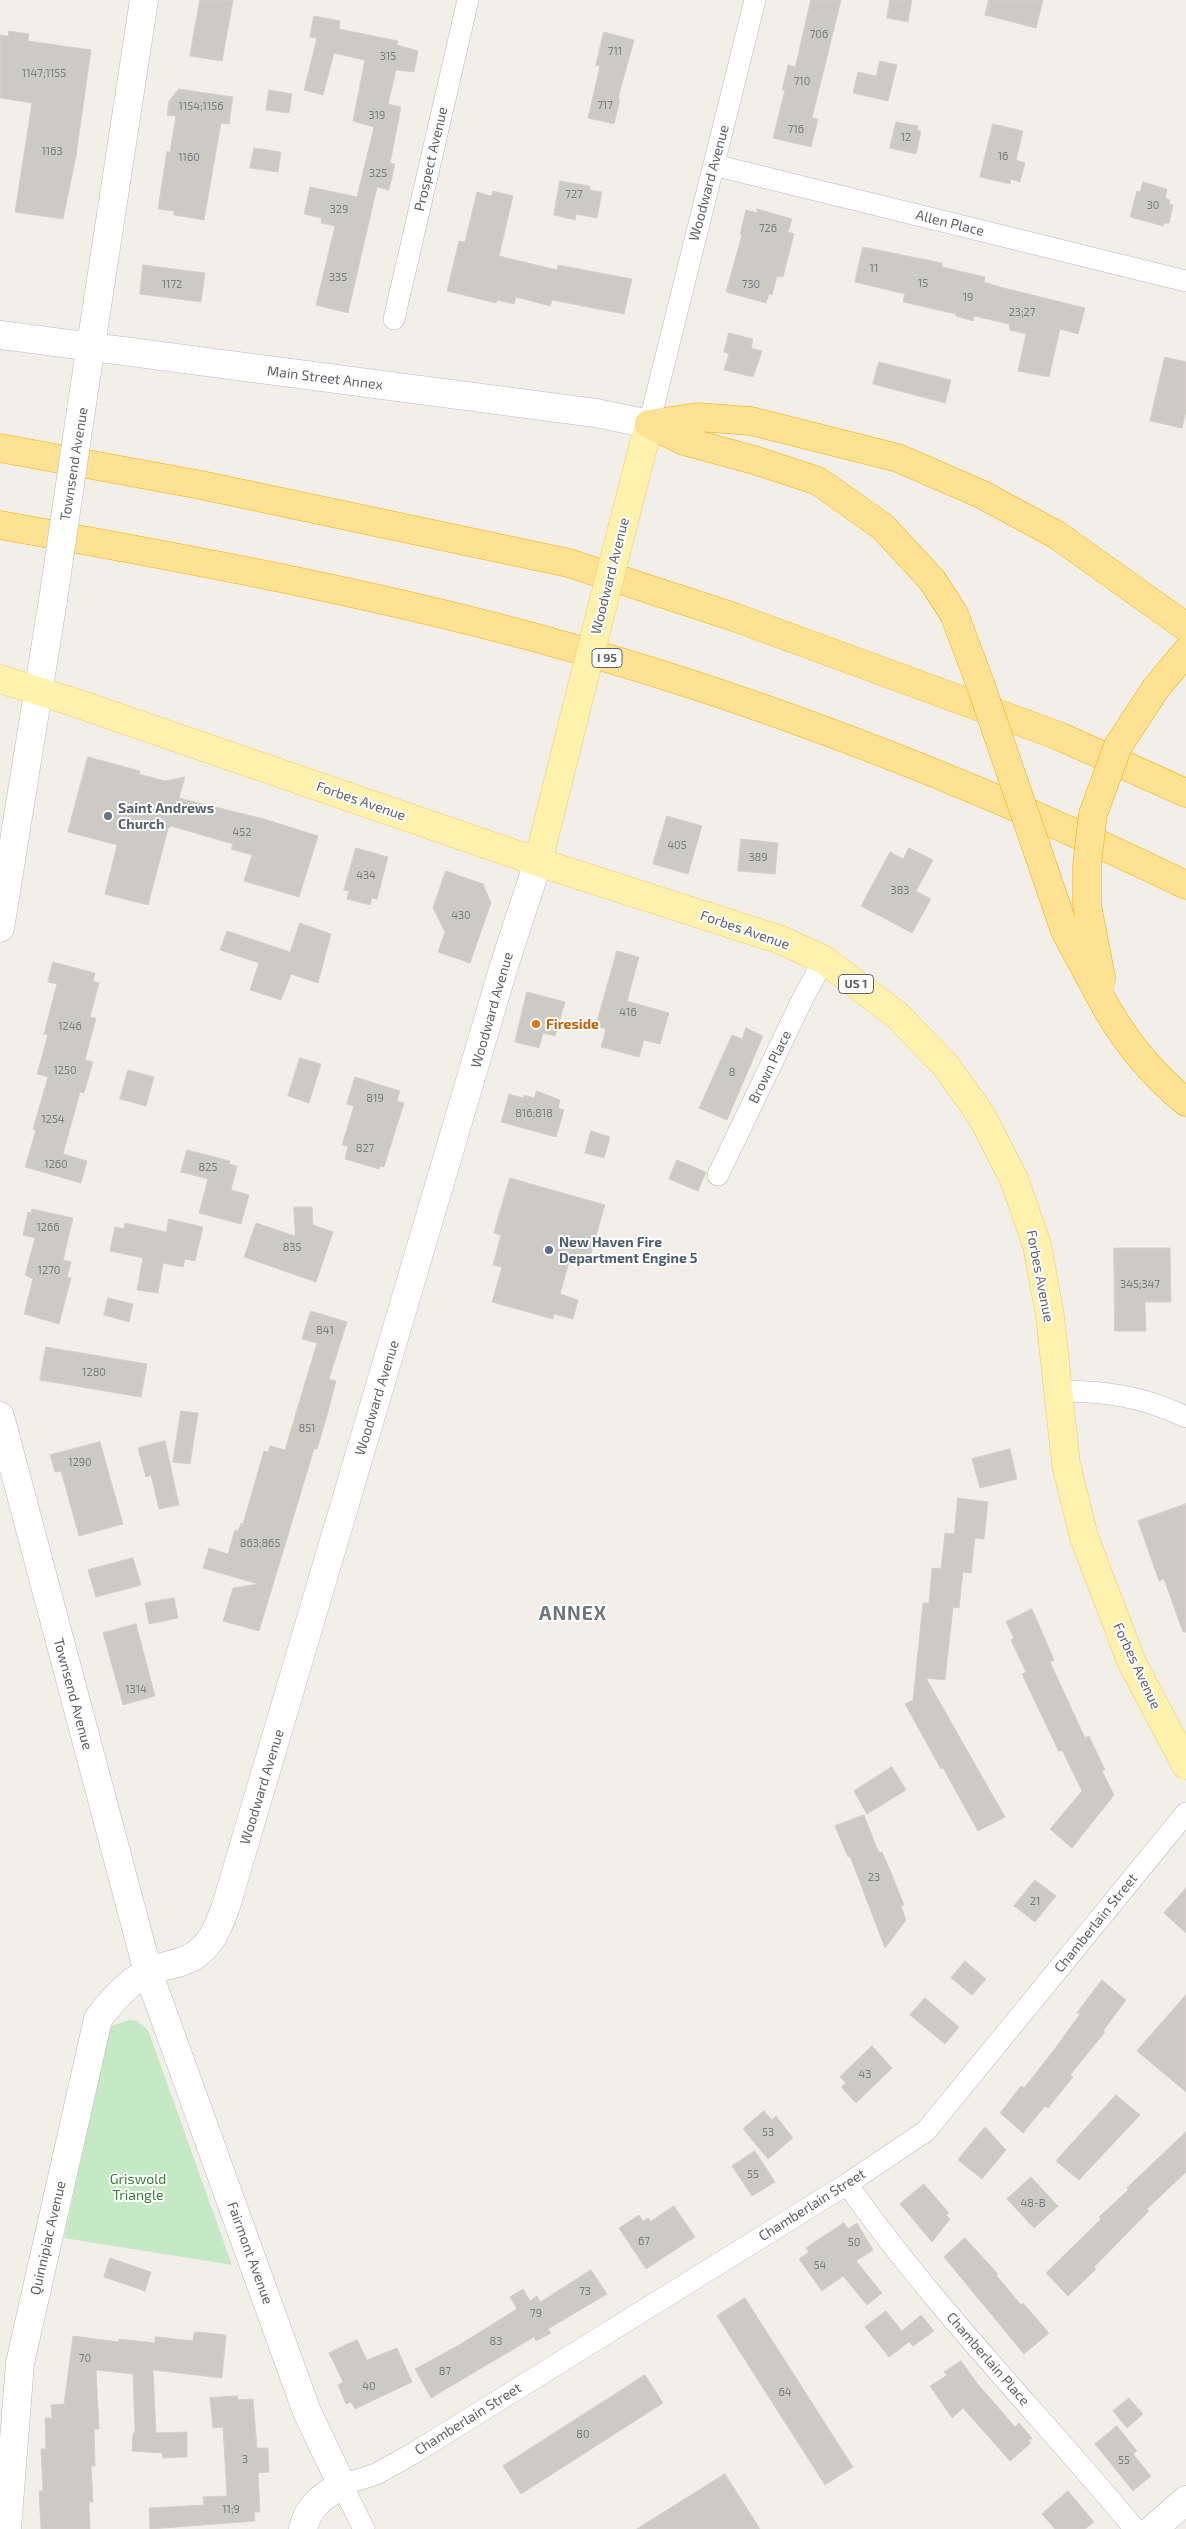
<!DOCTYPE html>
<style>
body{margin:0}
canvas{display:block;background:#f1efe8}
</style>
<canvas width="1186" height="2529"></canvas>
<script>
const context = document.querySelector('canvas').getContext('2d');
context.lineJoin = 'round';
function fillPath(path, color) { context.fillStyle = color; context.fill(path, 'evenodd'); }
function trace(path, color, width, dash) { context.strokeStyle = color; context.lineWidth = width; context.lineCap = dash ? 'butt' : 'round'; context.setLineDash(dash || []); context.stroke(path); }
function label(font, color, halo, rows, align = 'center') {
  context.font = font + ' "Exo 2",sans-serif'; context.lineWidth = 4; context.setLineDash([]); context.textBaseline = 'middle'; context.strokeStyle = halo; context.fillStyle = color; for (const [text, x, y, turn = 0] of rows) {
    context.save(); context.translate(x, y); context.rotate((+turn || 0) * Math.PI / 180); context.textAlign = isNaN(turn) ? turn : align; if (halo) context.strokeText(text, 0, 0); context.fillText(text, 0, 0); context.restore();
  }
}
const green = new Path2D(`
 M129,2020L137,2021L148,2030L232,2265L64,2238L109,2032L112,2026Z`);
const building = new Path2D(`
 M200,0H233L222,61L190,56Z
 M811,0H841L812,118L818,119L811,147L773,138L785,90H782L788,65L795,67Z
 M890,0H912L908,22L887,18Z
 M989,0H1043L1036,28L985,15Z
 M314,16L340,21L339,29L398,41L397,45L418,51L414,72L396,70L388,104L401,107L390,163L395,164L389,190L377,187L348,313L316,305L335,226L321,223L322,218L304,214L310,187L357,197L374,127L353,121L365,60L334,53L323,95L304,90L317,38L310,37Z
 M9,31L29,34L28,41L91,50L76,156L63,219L15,212L32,103L0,98V35L8,36Z
 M604,32L634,40L618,98L620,99L614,124L588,118L600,66L596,65Z
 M880,61L897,65L888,101L853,93L858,72L876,76Z
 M179,89L233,97L229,124L221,123L204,220L174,215V211L158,209L167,151L170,152L176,116L167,115L169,101Z
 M269,90L292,94L289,113L266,110Z
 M896,122L918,126L917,130L921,131L916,154L890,148Z
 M993,124L1023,131L1016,160L1025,163L1020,182L1011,179L1010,184L980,177Z
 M254,148L281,152L278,172L250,168Z
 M560,181L590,186V190L602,192L597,218L576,214L575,220L554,215Z
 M1143,182L1167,189L1165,198L1170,200L1169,204L1173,205L1169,223H1164L1163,226L1130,217L1137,191L1140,192Z
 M493,191L513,196L499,256L557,270L558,265L632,279L624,314L552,300L550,306L516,297L514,304L497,300L496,303L447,291L459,241L465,242L477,192L491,196Z
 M757,209L792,219L788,232L794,234L783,277L777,276L772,295L769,294L766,303L726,292L742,235L740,234L746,210L757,213Z
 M863,247L942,263V267L985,277L984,282L1000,287L1085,308L1078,334L1060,329L1049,377L1018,371L1026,334L1010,330L1009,324L974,316L973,321L956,316V314L903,302L905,294L855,282Z
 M143,265L205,273L201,302L140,294Z
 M729,333L753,339L751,348L762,351L753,377L724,370L729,354L724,352Z
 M1165,357L1186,362V411L1182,428L1150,421Z
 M879,362L951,380L945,403L873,384Z
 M88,757L140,771L139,774L165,781L185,777L179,798L264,819L318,836L299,897L244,881L252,855L231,849L233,844L171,826L168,829L148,905L105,894L117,845L68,832Z
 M667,816L702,826L688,874L653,864Z
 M741,839L778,843L775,874L738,871Z
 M356,848L388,857L377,899L372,898L370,905L347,899L349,891L344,890Z
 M909,848L933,860L916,891L931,899L912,933L861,906L890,852L903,859Z
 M446,871L483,884L491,903L470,963L438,952L445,932L433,908Z
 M300,923L331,934L318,983L291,974L281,1000L250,990L259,963L220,950L227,931L290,952Z
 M617,951L639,957L627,1001L669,1013L660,1044L644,1040L639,1057L601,1047L606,1029L596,1026Z
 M53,962L95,973L93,981L99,983L90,1017L96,1018L85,1060L93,1062L84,1093L80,1092L63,1154L87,1161L81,1183L25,1167L36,1130L33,1129L48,1077L37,1074L48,1035L44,1034L57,984L48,982Z
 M527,992L565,1002L555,1036L543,1033L539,1048L515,1042Z
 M746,1028L763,1036L727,1120L699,1108L732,1035L742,1039Z
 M300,1058L321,1064L309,1103L288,1096Z
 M128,1070L154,1077L146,1106L120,1099Z
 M355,1077L400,1091L397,1101L404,1103L384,1167L380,1166L379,1169L345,1159L348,1146L342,1145L354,1106L347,1104Z
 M537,1091L560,1100L558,1108L564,1110L556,1137L501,1122L509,1094L523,1098L524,1095L534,1098Z
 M591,1131L610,1137L604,1158L585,1153Z
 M187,1150L230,1161L229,1164L237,1166L231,1190L249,1195L241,1224L199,1213L208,1179L181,1172Z
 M677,1160L706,1172L698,1191L669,1179Z
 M510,1178L605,1205L589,1260L571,1255L560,1294L578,1300L573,1319L554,1314L553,1319L492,1302L502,1267L493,1265L501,1235L494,1233Z
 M294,1207H312L313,1225L333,1232L316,1282L244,1257L256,1223L295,1236Z
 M32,1209L73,1218L63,1260L71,1262L67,1277L71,1278L59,1324L24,1314L33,1279L25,1275L35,1238L23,1235L28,1212L31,1213Z
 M169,1219L203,1227L195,1261L185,1259L183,1267L163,1263L158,1293L137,1290L143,1258L110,1251L115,1227L124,1229L125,1223L166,1232Z
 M1114,1248H1170L1171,1302H1145L1146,1331H1115Z
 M108,1298L133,1304L129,1322L104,1315Z
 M311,1311L347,1322L329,1379L336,1381L326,1419L317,1449H314L259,1631L223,1621L233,1588L258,1584L203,1568L209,1548L228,1554L235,1530L238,1531L241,1523L243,1524L264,1451L268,1452L270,1446L285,1450L317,1343L302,1339Z
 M46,1347L147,1364L141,1397L40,1380Z
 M181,1411L198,1413L190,1464L173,1462Z
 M165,1441L179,1505L159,1509L151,1475L146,1477L138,1448Z
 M100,1442L123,1524L79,1536L61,1471L55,1472L50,1455Z
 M1010,1449L1017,1479L980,1488L972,1459Z
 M958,1498L988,1502L984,1539L975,1538L971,1573L963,1572L959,1608L953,1607L945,1680L926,1678L1005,1817L978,1831L943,1768L941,1769L905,1704L913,1700L923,1603H929L932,1568L941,1569L945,1533L954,1534Z
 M1186,1504V1632H1183L1164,1579L1159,1581L1138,1521Z
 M133,1558L141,1585L96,1597L88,1570Z
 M174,1598L178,1618L149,1624L145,1603Z
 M1032,1609L1054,1660L1050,1662L1085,1738L1089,1736L1105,1770L1102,1771L1114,1795L1072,1848L1050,1829L1082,1791L1062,1750L1059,1752L1022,1674L1026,1672L1011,1640L1014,1638L1006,1622Z
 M136,1624L155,1696L123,1705L103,1633Z
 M892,1767L906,1790L867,1814L854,1791Z
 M864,1815L876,1846L880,1853L882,1852L892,1875L904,1905L901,1906L906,1920L885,1948L850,1856L848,1857L835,1826Z
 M1035,1880L1056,1896L1035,1922L1014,1906Z
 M1186,1888V1933L1164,1913Z
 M965,1961L986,1979L972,1995L951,1978Z
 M1102,1980L1126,2000L1103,2031L1105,2032L1070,2075L1073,2077L1048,2108L1045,2106L1023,2133L1000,2113L1021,2086L1024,2088L1054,2050L1080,2014L1077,2013Z
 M1186,1995V2092L1137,2051Z
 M925,1998L959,2027L945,2044L910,2015Z
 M872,2046L892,2068L856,2103L841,2087L846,2083L840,2077Z
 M1116,2095L1140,2115L1079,2180L1056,2161Z
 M764,2111L772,2120L776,2116L793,2138L768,2159L743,2129Z
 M985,2127L1006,2150L982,2179L958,2160Z
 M1186,2132V2172L1147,2209L1149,2211L1094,2267L1096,2269L1068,2296L1046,2273L1101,2219L1099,2217L1128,2190L1127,2188Z
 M755,2151L775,2182L752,2196L732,2166Z
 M1031,2177L1058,2206L1034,2228L1007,2199Z
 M924,2184L949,2213L946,2215L950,2219L932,2242L900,2204Z
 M674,2206L695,2237L646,2269L619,2228L639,2215L643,2221L648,2218L651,2221Z
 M844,2223L848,2229L857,2223L873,2250L856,2261L882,2293L867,2305L843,2276L822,2291L799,2259L809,2252L806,2248Z
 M965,2238L998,2274L996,2275L1021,2305L1023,2303L1049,2333L1024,2354L944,2257Z
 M110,2258L151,2272L145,2291L104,2277Z
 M591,2270L607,2294L548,2329L551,2333L536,2341L534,2337L431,2398L415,2369L459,2345L517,2309L510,2297L523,2289L530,2301L537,2296L540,2302Z
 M745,2298L853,2467L825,2485L717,2316Z
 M886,2311L902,2331L921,2315L934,2331L913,2346L909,2342L889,2357L865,2327Z
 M198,2332L226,2335L222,2378L153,2370L156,2433L187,2432V2457L163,2458L162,2453L132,2451L133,2433H135L133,2374L96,2370L99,2429H94L95,2466H91L93,2502H89L90,2529H41L39,2491H43L41,2449H46L45,2418H52L51,2405L64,2404L73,2336L119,2342V2339L155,2343V2337H158L193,2341L194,2333Z
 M357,2340L367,2360L397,2348L412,2382L355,2409L351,2402L346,2404L338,2385L343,2382L329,2353Z
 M961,2361L977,2383L1015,2427L1019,2423L1032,2438L1028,2441L1031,2443L1010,2461L963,2408L952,2418L930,2386L947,2375L944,2372Z
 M645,2375L663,2403L521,2494L503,2466Z
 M237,2396L238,2400L253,2399L257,2448H268L269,2472L258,2473L260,2512H254L255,2521L150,2529L149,2508L204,2505L203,2497L227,2496L223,2427L213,2428L210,2398Z
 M1129,2398L1143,2414L1127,2428L1113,2411Z
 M1117,2426L1137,2451L1133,2454L1151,2476L1133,2491L1095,2444Z
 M725,2474L760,2529H637Z
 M1068,2491L1094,2522L1085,2529H1055L1042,2514Z`);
const street = new Path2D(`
 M714,165L1186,281
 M394,319L468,0
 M649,424L755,0
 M718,1175L804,996L824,960
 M1057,1391C1105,1391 1142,1396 1186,1417
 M847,2184C933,2306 1039,2414 1135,2529
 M364,2529L342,2485L376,2474L414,2453L847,2184L926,2131L1186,1813`);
const secondary = new Path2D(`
 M0,335L596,413L649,424
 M81,410L144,0
 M0,928L53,600
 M0,1416L148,1972L307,2412L342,2485C323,2496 308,2506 303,2529
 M7,2529L20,2363L98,2019C111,2002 128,1981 149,1972C160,1966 174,1965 186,1960C210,1950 218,1928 226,1906L504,966L538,862
 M1153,2529L1186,2500`);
const primary = new Path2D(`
 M623,525L649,424
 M0,679L73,702L538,862L781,940L824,960L898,1016L946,1066L981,1115L1014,1179L1037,1245L1050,1316L1066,1464L1084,1537L1132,1663L1186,1765
 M538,862L575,714`);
const highway = new Path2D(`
 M649,424L698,417L751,421L898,458L981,494L1057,535L1186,627
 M649,424L684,441L754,460L818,481L883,527L932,580L954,614
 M0,448L201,485L569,563L734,617L1059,736L1186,793
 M0,525C183,558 365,591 544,640C766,701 979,785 1186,885
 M1156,688L1186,652
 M1106,1007C1127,1044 1153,1075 1186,1102`);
const secondaryBridge = new Path2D(`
 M53,600L81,410`);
const primaryBridge = new Path2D(`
 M575,714L623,525`);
const highwayBridge = new Path2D(`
 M954,614L981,686L1065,931L1106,1007
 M1102,982L1087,905V864L1093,814L1118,746L1156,688`);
const markers = [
 [108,816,5,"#6b7280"],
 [536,1024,5,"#e8710a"],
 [549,1250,5,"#5c6f8a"]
];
const numberNames = [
 ["706",819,34],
 ["711",615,51],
 ["315",388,56],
 ["1147;1155",44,73],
 ["710",802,81],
 ["717",605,105],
 ["1154;1156",201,106],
 ["319",377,115],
 ["716",796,129],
 ["12",906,137],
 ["1163",52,151],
 ["16",1003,156],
 ["1160",189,157],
 ["325",378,173],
 ["727",574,194],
 ["30",1153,205],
 ["329",339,209],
 ["726",768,228],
 ["11",874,268],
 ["335",338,277],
 ["15",923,283],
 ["1172",172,284],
 ["730",751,284],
 ["19",968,297],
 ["23;27",1022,312],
 ["452",242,832],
 ["405",677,845],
 ["389",758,857],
 ["434",366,875],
 ["383",900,890],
 ["430",461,915],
 ["416",628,1012],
 ["1246",70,1026],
 ["1250",65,1070],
 ["8",732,1072],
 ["819",375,1098],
 ["816;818",534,1113],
 ["1254",53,1119],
 ["827",365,1148],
 ["1260",56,1164],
 ["825",208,1167],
 ["1266",48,1227],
 ["835",292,1247],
 ["1270",49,1270],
 ["345;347",1140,1284],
 ["841",325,1330],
 ["1280",94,1372],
 ["851",307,1428],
 ["1290",80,1462],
 ["863;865",260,1543],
 ["1314",136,1689],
 ["23",874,1877],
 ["21",1035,1901],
 ["43",865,2074],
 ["53",768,2132],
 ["55",753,2174],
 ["48-B",1033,2203],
 ["67",644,2241],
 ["50",854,2242],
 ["54",820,2265],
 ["73",585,2291],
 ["79",536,2313],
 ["83",496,2341],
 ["70",85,2358],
 ["87",445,2371],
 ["40",369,2386],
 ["64",785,2392],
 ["80",583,2434],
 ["3",245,2459],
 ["55",1124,2460],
 ["11;9",231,2509]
];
const shields = [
 [607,658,30],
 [856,984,35]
];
const shieldNames = [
 ["I 95",607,658],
 ["US 1",856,984]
];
const streetNames = [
 ["Prospect Avenue",431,159,-77],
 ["Woodward Avenue",709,183,-75],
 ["Allen Place",950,223,14],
 ["Main Street Annex",325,378,7],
 ["Townsend Avenue",74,464,-81],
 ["Woodward Avenue",610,576,-76],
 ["Forbes Avenue",361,801,19],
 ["Forbes Avenue",745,930,19],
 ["Woodward Avenue",492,1010,-74],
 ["Brown Place",770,1067,-64],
 ["Forbes Avenue",1040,1276,79],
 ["Woodward Avenue",377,1398,-73],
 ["Forbes Avenue",1137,1666,65],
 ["Townsend Avenue",73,1694,75],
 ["Woodward Avenue",262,1787,-73],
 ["Chamberlain Street",1096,1923,-51],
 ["Chamberlain Street",812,2205,-32],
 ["Quinnipiac Avenue",48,2238,-77],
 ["Fairmont Avenue",250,2253,70],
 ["Chamberlain Place",988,2359,49],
 ["Chamberlain Street",468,2419,-32]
];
const worshipNames = [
 ["Saint Andrews",118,808],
 ["Church",118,824]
];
const foodNames = [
 ["Fireside",546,1024]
];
const serviceNames = [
 ["New Haven Fire",559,1242],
 ["Department Engine 5",559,1258]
];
const parkNames = [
 ["Griswold",138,2179],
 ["Triangle",138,2195]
];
const districtNames = [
 ["ANNEX",573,1614]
];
fillPath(green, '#c5e8c5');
fillPath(building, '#cccac5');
trace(building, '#d6d1c6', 1);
trace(street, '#b5b8bc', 22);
trace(secondary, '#b6babf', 29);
trace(primary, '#f2c960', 29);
trace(highway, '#f9ab00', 29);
trace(street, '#fff', 21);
trace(secondary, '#fff', 28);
trace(primary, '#fff2af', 28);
trace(highway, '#fde293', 28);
trace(secondaryBridge, '#b6babf', 29, []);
trace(primaryBridge, '#f2c960', 29, []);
trace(highwayBridge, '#f9ab00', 29, []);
trace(secondaryBridge, '#fff', 28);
trace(primaryBridge, '#fff2af', 28);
trace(highwayBridge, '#fde293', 28);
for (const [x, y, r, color] of markers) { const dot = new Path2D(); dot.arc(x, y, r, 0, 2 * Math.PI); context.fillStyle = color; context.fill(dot); trace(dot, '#fff', 2); }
label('11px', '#7a7d7f', null, numberNames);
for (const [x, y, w] of shields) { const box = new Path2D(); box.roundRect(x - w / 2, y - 9.5, w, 19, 4); context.fillStyle = '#fff'; context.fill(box); trace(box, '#5f6368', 1); }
label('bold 12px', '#5f6368', null, shieldNames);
label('14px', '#5f6368', '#fff', streetNames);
label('bold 14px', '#5b616d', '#fff', worshipNames, 'left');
label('bold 14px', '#c56008', '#fff', foodNames, 'left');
label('bold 14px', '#4e5e75', '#fff', serviceNames, 'left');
label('14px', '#348238', '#fff', parkNames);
context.letterSpacing = '1px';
label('bold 19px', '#70757a', '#fff', districtNames);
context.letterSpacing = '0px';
</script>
